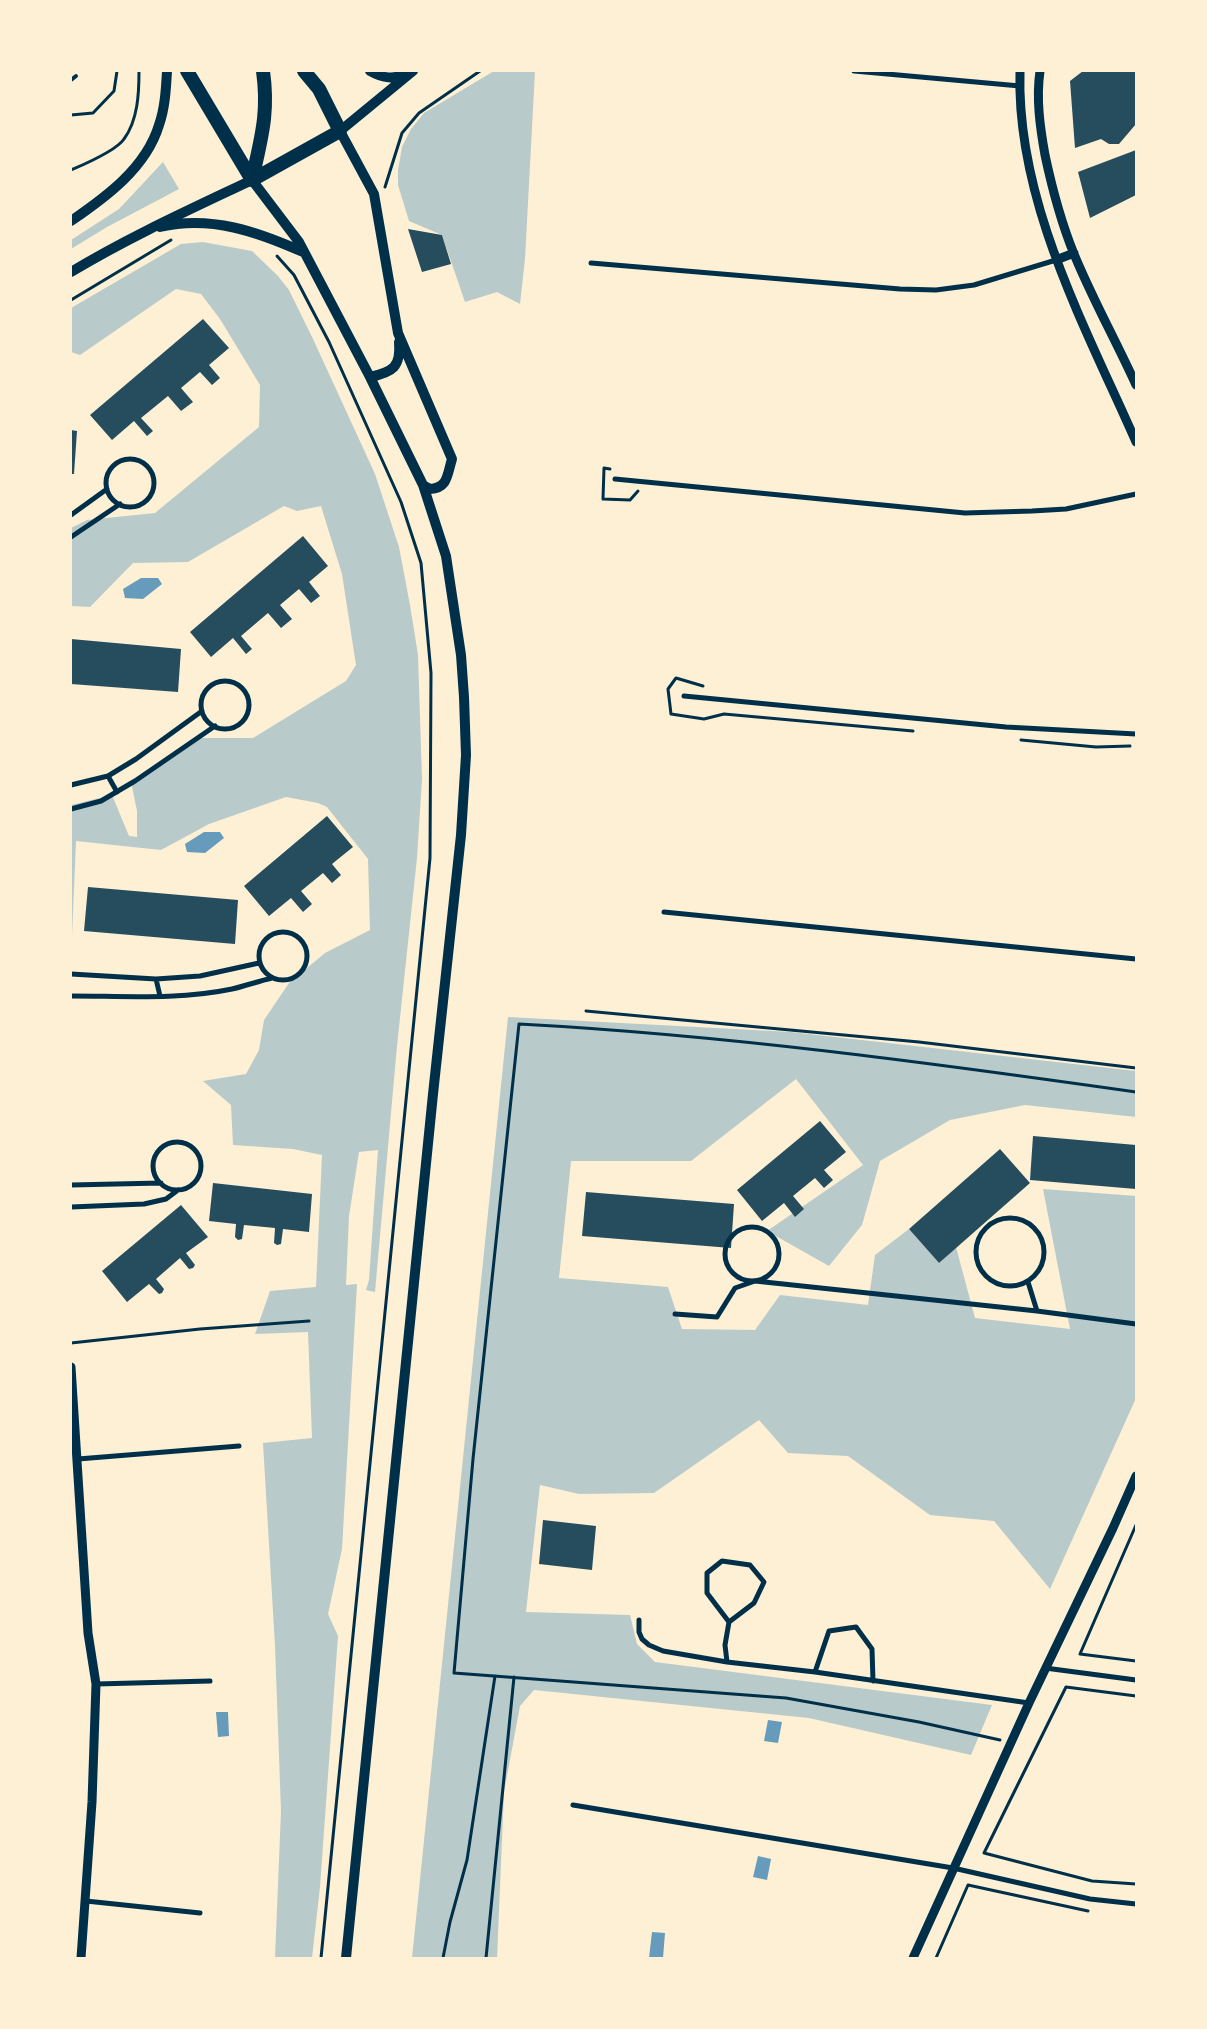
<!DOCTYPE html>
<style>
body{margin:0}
#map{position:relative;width:1207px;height:2029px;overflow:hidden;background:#fdf0d5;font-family:Ubuntu,sans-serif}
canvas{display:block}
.frame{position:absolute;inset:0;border:72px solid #fdf0d5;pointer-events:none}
</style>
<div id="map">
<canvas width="1207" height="2029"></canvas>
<div class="frame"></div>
</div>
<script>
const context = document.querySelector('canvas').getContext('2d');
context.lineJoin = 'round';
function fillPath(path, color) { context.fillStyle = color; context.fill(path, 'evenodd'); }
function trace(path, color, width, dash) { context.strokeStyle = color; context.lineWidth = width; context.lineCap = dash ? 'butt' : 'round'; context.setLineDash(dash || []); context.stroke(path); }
const green = new Path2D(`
 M494,71H535L525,259L520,304L497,292L465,302L442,235L409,221L398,185V170L402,147L411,129L424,113Z
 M163,162L179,189L107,227L71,249V240L119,209Z
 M203,242L252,251L278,276L289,290L313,339L375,474L399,547L410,605L418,655L422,779L417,858L397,1046L375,1292L366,1290L369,1280L378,1150L359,1152L349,1216L346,1285L357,1284L342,1549L328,1614L338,1636L320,1887L312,1958H275L281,1811L275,1646L263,1443L312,1438L308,1332L255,1334L270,1291L316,1287L322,1155L293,1149L233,1145L231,1105L203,1081L246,1074L259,1050L264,1020L289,983L325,953L370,930L368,859L327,807L318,803L286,797L209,824L161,850L76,841L71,959V805L112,795L129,836L137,837V811L131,782L201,738H253L346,681L356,665L342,574L321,506L297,511L284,506L188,562L133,563L90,607L71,606V528L87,520L155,513L259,427L260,385L220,319L201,294L176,289L80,355L71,352V308L181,244Z
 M508,1017L791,1032L1136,1071V1117L1025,1105L950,1120L880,1161L862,1225L829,1266L767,1231L863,1165L796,1079L691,1161H571L559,1278L668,1287L682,1329L755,1330L780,1295L868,1305L875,1255L909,1229L939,1263L956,1247L975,1318L1070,1329L1043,1189L1136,1196V1398L1050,1589L994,1521L930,1515L848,1456L788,1453L759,1420L654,1493L579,1494L540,1485L526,1612L630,1615L637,1644L655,1662L992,1705L971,1755L809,1718L534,1690L520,1706L504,1792L497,1958H412Z`);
const water = new Path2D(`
 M141,578H158L162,584L143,599L125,598L123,589Z
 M204,832H220L224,838L205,853L187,852L185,844Z
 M216,1712H228L229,1736L218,1737Z
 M768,1720L782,1722L778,1743L764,1741Z
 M758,1856L771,1859L767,1880L753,1877Z
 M652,1932L665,1933L663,1958H649Z`);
const building = new Path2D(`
 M1083,71H1136V124L1119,144H1109L1101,139L1075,148L1070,81Z
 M1136,150V195L1090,218L1078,172Z
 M408,229L442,235L451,264L422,272Z
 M203,319L229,348L209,365L220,378L212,385L200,372L181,388L193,402L181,411L168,396L141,418L153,431L147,436L134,421L112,440L90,415Z
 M71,430L77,431L74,474H71Z
 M303,536L328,566L309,582L320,596L311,603L299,589L280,605L292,619L281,628L268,613L241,636L252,649L246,654L233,638L211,657L190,632Z
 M71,639L181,649L178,692L71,684Z
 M327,816L353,847L332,864L341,875L332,883L323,873L301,891L312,904L303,912L291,898L269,916L244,886Z
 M88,887L238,900L235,944L84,931Z
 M820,1121L846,1152L824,1170L833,1180L824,1188L815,1178L793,1196L804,1209L795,1217L784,1203L762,1221L737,1190Z
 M1033,1136L1136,1145V1189L1030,1180Z
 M1000,1149L1030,1183L939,1263L909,1229Z
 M213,1183L312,1194L309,1232L283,1229L281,1244L277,1245L274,1243L275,1228L244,1225L242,1239L238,1240L235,1237L236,1224L209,1221Z
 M586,1192L734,1204L731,1248L582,1236Z
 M181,1205L208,1237L186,1253L195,1265L193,1268L189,1269L180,1258L156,1279L164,1289L162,1293L159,1294L149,1284L127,1302L102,1271Z
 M543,1520L596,1526L592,1570L539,1564Z`);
const path = new Path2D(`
 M71,115L93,113L114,91L117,71
 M71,170C85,164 116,151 124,139C138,120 139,93 139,71
 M385,187L402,133L419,113L480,71
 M277,256L294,275L329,342L401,502L421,563L431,673L430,858L321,1958
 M71,300L171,240
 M610,469L604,468L603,499L630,500L638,491
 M703,686L676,678L668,689L671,714L704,719L724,714L913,731
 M1021,740L1096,747L1130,746
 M586,1011L919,1042L1136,1068
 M71,1343L200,1329L309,1321
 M1136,1525L1080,1654L1136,1661
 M1136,1696L1066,1687L984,1853L1092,1881L1136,1884
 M1000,1740L919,1722L786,1698L454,1673L473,1459L519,1024C726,1035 931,1063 1136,1092
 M443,1958L450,1922L467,1860L495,1676
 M486,1958L514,1677
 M936,1958L968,1885L1088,1911`);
const service = new Path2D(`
 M71,80L76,76`);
const minor = new Path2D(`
 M854,71L1020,86
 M591,263L900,289L936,290L974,285L1056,260
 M106 483a24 24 0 1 1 48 0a24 24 0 1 1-48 0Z
 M615,479L965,513L1032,511L1066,509L1136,494
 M71,515L107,489
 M71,537L120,504
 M201 705a24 24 0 1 1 48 0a24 24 0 1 1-48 0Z
 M684,696L1006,727L1136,734
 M108,776L117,792
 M71,785L108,776L136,759L202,711
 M71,809L101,801L135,781L215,726
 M664,912L1136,959
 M259 956a24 24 0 1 1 48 0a24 24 0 1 1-48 0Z
 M71,974L156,979L200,976L259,963
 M156,979L160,996
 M71,996C124,996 180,1000 232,989C245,986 259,981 272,978
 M153 1166a24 24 0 1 1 48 0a24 24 0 1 1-48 0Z
 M71,1185L161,1183
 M71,1207L144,1204L166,1199L178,1190
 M976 1252a34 34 0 1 1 68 0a34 34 0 1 1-68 0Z
 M725 1254a27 27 0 1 1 54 0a27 27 0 1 1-54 0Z
 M1028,1282L1037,1311
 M675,1314L717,1317L735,1288L755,1281L1037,1311L1136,1324
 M78,1459L239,1446
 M639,1620V1632L642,1639L649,1645L663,1651L727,1662L815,1672L1029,1703
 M727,1662L725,1645L729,1622L754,1603L764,1582L750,1565L722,1561L707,1573V1593L729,1622
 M1045,1668L1136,1680
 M815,1672L829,1631L856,1627L872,1649L873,1681
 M96,1684L210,1681
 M573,1805L953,1868L1090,1899L1136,1904
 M86,1901L200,1913`);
const tertiary = new Path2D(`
 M1020,71C1016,201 1085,326 1136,442
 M1040,71C1036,99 1040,127 1045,155C1052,188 1061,222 1074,254C1092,298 1116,341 1136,385
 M1056,260L1074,253
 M71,1367L88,1633L96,1684L92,1802L81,1958
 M913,1958L1029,1703L1113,1528L1136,1476`);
const secondary = new Path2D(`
 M370,71C384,79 393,79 407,74
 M413,71L340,131L374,194L398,333L452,459C447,475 448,488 430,489L423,485
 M71,221C106,197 146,168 159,125C165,108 166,89 167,71
 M160,227C211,215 258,232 303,252
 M71,272C129,237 191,209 252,180L299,242L370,377L423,485L446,556L461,655L464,697L466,755L461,835L433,1094L346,1958
 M370,377C393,372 401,367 399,342`);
const trunk = new Path2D(`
 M187,71L252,180
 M252,180L340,131L319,89L304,71
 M252,180C261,138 269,114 263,71`);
fillPath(green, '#b9caca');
fillPath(water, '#669bbc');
fillPath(building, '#264d5e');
trace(path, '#003049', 3);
trace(service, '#003049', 4);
trace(minor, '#003049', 5);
trace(tertiary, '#003049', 9);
trace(secondary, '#003049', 10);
trace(trunk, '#003049', 14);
</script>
